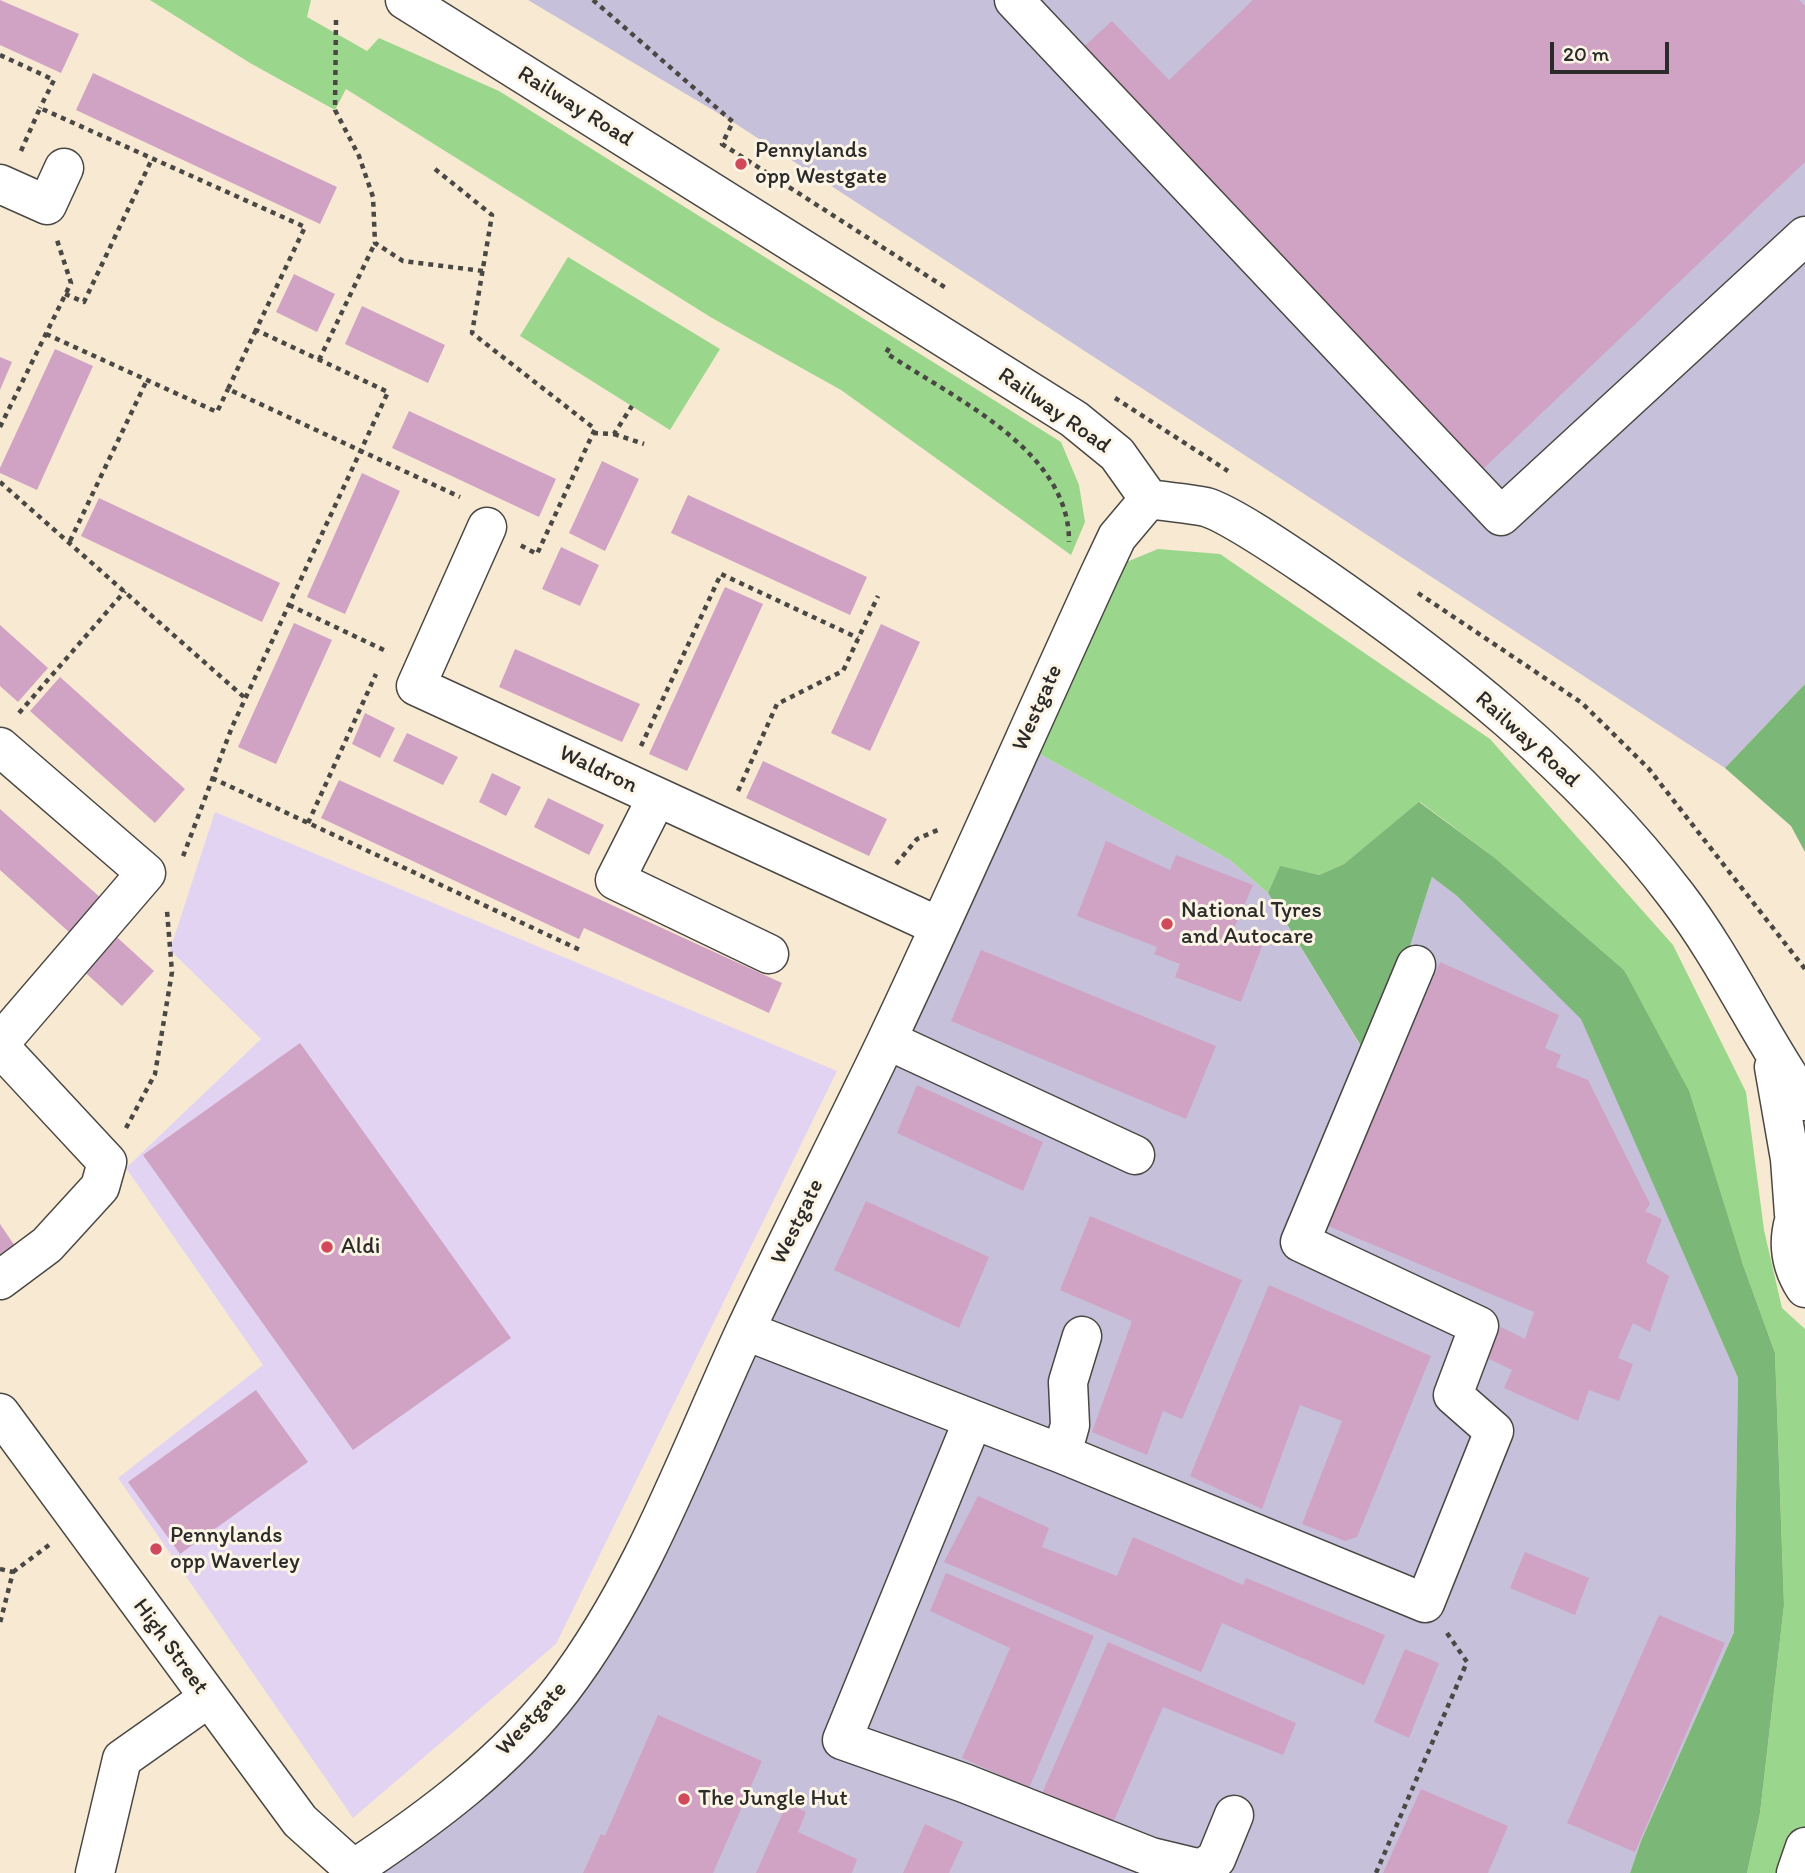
<!DOCTYPE html>
<style>
body{margin:0}
#map{position:relative;width:1805px;height:1873px;overflow:hidden;background:#f8e9d3;font-family:Itim,sans-serif}
canvas{display:block}
.scale{position:absolute;left:1550px;top:42px;width:119px;height:32px;box-sizing:border-box;border:4px solid #2b2b2b;border-top:0;padding-left:9px;font-size:21px;line-height:24px;white-space:nowrap;color:#2b2b2b;-webkit-text-stroke:5px #fcf5e5;paint-order:stroke}
</style>
<div id="map">
<canvas width="1805" height="1873"></canvas>
<div class="scale">20 m</div>
</div>
<script>
const context = document.querySelector('canvas').getContext('2d');
context.lineJoin = 'round';
function fillPath(path, color) { context.fillStyle = color; context.fill(path, 'evenodd'); }
function trace(path, color, width, dash) { context.strokeStyle = color; context.lineWidth = width; context.lineCap = dash ? 'butt' : 'round'; context.setLineDash(dash || []); context.stroke(path); }
function label(font, color, halo, rows, align = 'center') {
  context.font = font + ' Itim,sans-serif'; context.lineWidth = 6; context.setLineDash([]); context.textBaseline = 'middle'; context.strokeStyle = halo; context.fillStyle = color; for (const [text, x, y, turn = 0] of rows) {
    context.save(); context.translate(x, y); context.rotate((+turn || 0) * Math.PI / 180); context.textAlign = isNaN(turn) ? turn : align; if (halo) context.strokeText(text, 0, 0); context.fillText(text, 0, 0); context.restore();
  }
}
const built = new Path2D(`
 M215,812L837,1071L556,1644L353,1818L118,1478L263,1365L126,1168L261,1039L170,950Z`);
const industrial = new Path2D(`
 M528,0H1805V684L1725,768L733,122Z
 M1022,744L1230,860L1268,893L1371,1063L1432,877L1457,896L1581,1018L1738,1378L1734,1632L1641,1841L1630,1873H358L559,1692Z`);
const green = new Path2D(`
 M150,0H311L307,17L367,51L379,38L499,91L1061,442L1079,485L1085,522L1071,555L841,390L712,318L346,89L335,110L250,63Z
 M568,257L720,349L670,430L520,336Z
 M1158,549L1220,554L1490,739L1673,945L1746,1092L1764,1230L1782,1308L1805,1329V1847L1796,1873H1747L1760,1813L1784,1605L1775,1353L1742,1262L1624,970L1495,858L1420,802L1344,864L1319,875L1280,867L1268,893L1230,860L1022,744L1100,573Z`);
const forest = new Path2D(`
 M1805,684V852L1791,826L1725,768Z
 M1419,802L1495,858L1624,970L1689,1091L1742,1262L1775,1353L1784,1605L1760,1813L1747,1873H1630L1641,1841L1734,1632L1738,1378L1581,1019L1457,896L1432,877L1372,1064L1268,893L1280,866L1319,875L1344,864Z`);
const building = new Path2D(`
 M0,0L79,34L61,73L0,45Z
 M1253,0H1799L1805,6V162L1481,471L1080,50L1112,21L1169,80Z
 M93,73L337,187L320,224L76,110Z
 M294,274L335,294L317,332L276,312Z
 M362,306L445,345L428,383L345,344Z
 M55,349L93,366L37,490L0,473V468Z
 M0,357L12,362L0,390Z
 M409,411L556,479L539,517L392,448Z
 M602,461L639,479L605,551L569,533Z
 M362,473L400,491L345,614L307,597Z
 M688,495L867,577L850,615L671,533Z
 M99,498L280,583L262,622L81,536Z
 M561,547L599,565L580,606L542,589Z
 M725,587L763,604L687,771L649,754Z
 M294,623L332,640L276,764L238,747Z
 M881,624L920,642L870,751L831,733Z
 M0,625L48,668L18,702L0,686Z
 M515,649L640,704L622,742L499,687Z
 M60,677L185,789L155,823L30,711Z
 M365,713L395,728L380,758L352,744Z
 M407,733L458,757L443,785L393,761Z
 M763,761L887,819L869,856L746,798Z
 M492,773L521,787L506,816L479,802Z
 M339,780L782,983L769,1013L584,928L579,939L321,818Z
 M548,798L604,825L589,855L534,827Z
 M0,809L110,906L79,941L0,870Z
 M1106,841L1170,870L1176,855L1253,885L1232,933L1262,946L1241,1002L1175,977L1180,964L1154,954L1157,947L1077,916Z
 M109,930L154,971L122,1006L77,965Z
 M981,950L1216,1046L1186,1119L951,1021Z
 M1440,962L1559,1015L1545,1048L1561,1055L1556,1067L1588,1080L1650,1204L1645,1211L1662,1219L1646,1262L1669,1276L1650,1332L1633,1323L1618,1358L1633,1364L1619,1401L1589,1390L1578,1421L1504,1388L1512,1370L1487,1358L1501,1327L1525,1339L1534,1312L1328,1226Z
 M300,1043L511,1338L353,1450L143,1155Z
 M917,1085L1043,1142L1023,1191L897,1133Z
 M866,1201L989,1257L959,1328L834,1270Z
 M1090,1216L1242,1280L1182,1419L1163,1411L1147,1455L1092,1432L1132,1321L1060,1290Z
 M0,1224L17,1249L0,1260Z
 M1269,1285L1431,1356L1357,1537L1345,1541L1302,1524L1342,1421L1300,1405L1262,1509L1190,1476Z
 M256,1390L308,1462L180,1554L128,1482Z
 M978,1496L1049,1528L1042,1547L1117,1576L1133,1537L1243,1585L1246,1578L1385,1635L1364,1685L1222,1623L1201,1672L944,1562Z
 M1525,1552L1589,1578L1575,1615L1510,1588Z
 M946,1573L1094,1636L1029,1788L962,1758L1010,1648L930,1611Z
 M1659,1615L1725,1643L1635,1852L1567,1823Z
 M1108,1642L1296,1723L1283,1755L1163,1707L1110,1830L1040,1798Z
 M1405,1649L1439,1663L1409,1738L1374,1722Z
 M658,1715L762,1761L713,1873H583L601,1834L605,1836Z
 M1421,1789L1508,1826L1488,1873H1383Z
 M787,1803L806,1812L798,1832L857,1859L852,1873H756Z
 M925,1824L963,1842L949,1873H903Z`);
const path = new Path2D(`
 M593,0L733,122L722,144L946,288
 M336,20L335,110L359,156L373,197L375,243L403,261L483,271
 M0,55L54,80L40,108
 M21,151L40,108L305,227L256,330L388,392L232,727L182,859
 M435,169L492,215L472,333L595,429L537,554L520,545
 M65,294L84,302L152,159
 M256,330L228,389L460,497
 M46,334L217,412L228,389
 M889,348L886,353C953,398 1070,450 1069,542
 M319,360L375,243
 M1115,398L1228,471
 M0,427L71,283L57,240
 M593,433L614,434L632,406
 M614,434L644,444
 M0,482L245,698
 M70,541L147,380
 M1418,593L1582,703L1649,769L1805,969
 M289,605L388,652
 M19,713L125,591
 M641,746L721,574L858,638
 M212,778L580,950
 M738,791L777,704L843,671L878,596
 M308,823L376,674
 M896,864L917,839L940,829
 M126,1128L155,1074L172,972L167,911
 M0,1569L13,1572L0,1623
 M13,1572L49,1545
 M1376,1873L1467,1662L1447,1633`);
const minor = new Path2D(`
 M1014,0L1501,516L1805,236
 M0,184L47,205L64,168
 M487,527L416,686L938,926
 M0,747L146,873L0,1043
 M657,797L615,880L769,954
 M887,1040L1135,1155
 M0,1047L107,1162L100,1187L47,1245L0,1280
 M746,1331L1062,1454L1425,1603L1494,1431L1453,1395L1479,1326L1300,1242L1416,965
 M0,1413L300,1821L358,1873
 M973,1420L842,1740L964,1783L1151,1857L1201,1869L1216,1859L1234,1815
 M1062,1454L1070,1425L1068,1382L1082,1336
 M355,1868C431,1818 506,1762 562,1689C643,1582 689,1452 745,1331C790,1235 839,1140 885,1044C959,888 1028,730 1100,573L1117,537L1149,499
 M95,1873L122,1759L207,1699`);
const major = new Path2D(`
 M405,0L1074,419L1117,454L1149,499C1167,502 1188,503 1206,507C1232,515 1291,556 1315,572C1447,663 1579,767 1676,895C1726,960 1759,1035 1805,1101
 M1774,1067L1790,1159L1794,1214
 M1805,1195C1787,1227 1785,1257 1805,1288
 M1796,1873L1805,1847`);
const markers = [
 [741,164,7,"#d1495b"],
 [1167,924,7,"#d1495b"],
 [327,1247,7,"#d1495b"],
 [156,1549,7,"#d1495b"],
 [684,1799,7,"#d1495b"]
];
const streetNames = [
 ["Railway Road",575,107,32],
 ["Railway Road",1054,411,35],
 ["Westgate",1038,708,-66],
 ["Railway Road",1527,740,42],
 ["Waldron",598,770,25],
 ["Westgate",798,1222,-64],
 ["High Street",170,1647,54],
 ["Westgate",532,1719,-47]
];
const poiNames = [
 ["Pennylands",755,151],
 ["opp Westgate",755,177],
 ["National Tyres",1181,911],
 ["and Autocare",1181,937],
 ["Aldi",341,1247],
 ["Pennylands",170,1536],
 ["opp Waverley",170,1562],
 ["The Jungle Hut",698,1799]
];
fillPath(built, '#e3d3f2');
fillPath(industrial, '#c6c0da');
fillPath(green, '#9ad68b');
fillPath(forest, '#7bb777');
fillPath(building, '#d0a3c4');
trace(minor, '#4a4844', 41);
trace(major, '#4a4844', 41);
trace(path, '#4a4844', 4.5, [5, 5]);
trace(minor, '#fff', 38);
trace(major, '#fff', 38);
for (const [x, y, r, color] of markers) { const dot = new Path2D(); dot.arc(x, y, r, 0, 2 * Math.PI); context.fillStyle = color; context.fill(dot); trace(dot, '#fcf5e5', 2.5); }
label('23px', '#2b2b2b', '#fcf5e5', streetNames);
label('23px', '#2b2b2b', '#fcf5e5', poiNames, 'left');
</script>
